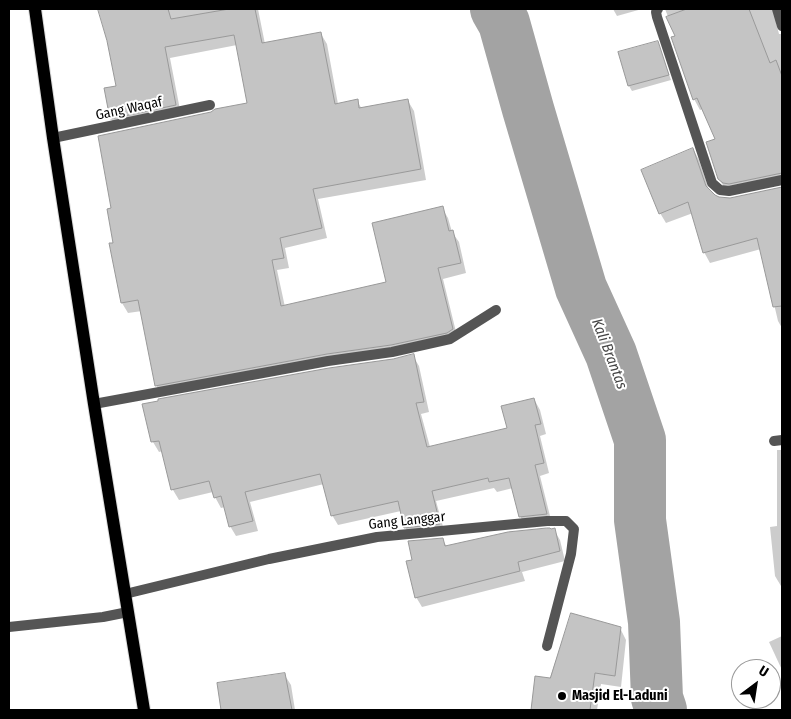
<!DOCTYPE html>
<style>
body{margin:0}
#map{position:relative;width:791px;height:719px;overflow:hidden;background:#fff;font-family:"Fira Sans Condensed",sans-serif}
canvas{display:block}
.frame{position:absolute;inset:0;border:10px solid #000;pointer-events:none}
.north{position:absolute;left:731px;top:659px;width:50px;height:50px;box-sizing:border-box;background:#fff;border:1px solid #999;border-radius:50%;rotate:31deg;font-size:14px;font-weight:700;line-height:20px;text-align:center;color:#000}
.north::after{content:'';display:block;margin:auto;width:18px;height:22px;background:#000;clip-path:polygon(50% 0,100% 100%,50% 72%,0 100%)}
</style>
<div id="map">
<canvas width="791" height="719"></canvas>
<div class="frame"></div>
<div class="north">U</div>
</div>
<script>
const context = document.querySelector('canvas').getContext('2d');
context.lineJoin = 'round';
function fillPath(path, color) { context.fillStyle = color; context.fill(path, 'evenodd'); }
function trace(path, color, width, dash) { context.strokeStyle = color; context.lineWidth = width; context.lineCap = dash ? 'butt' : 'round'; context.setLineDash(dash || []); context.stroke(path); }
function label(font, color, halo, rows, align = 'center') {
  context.font = font + ' "Fira Sans Condensed",sans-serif'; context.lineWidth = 4; context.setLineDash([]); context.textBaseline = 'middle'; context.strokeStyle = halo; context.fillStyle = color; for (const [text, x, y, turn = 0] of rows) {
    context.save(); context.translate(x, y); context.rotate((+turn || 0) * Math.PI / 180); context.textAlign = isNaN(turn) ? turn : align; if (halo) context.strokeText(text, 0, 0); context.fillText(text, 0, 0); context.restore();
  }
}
const shadow = new Path2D(`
 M99,9H258L265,44L321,34L327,44L338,104L357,101L362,109L408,101L414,111L426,180L318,199L327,238L285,248L289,268L277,270L285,307L388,283L442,208L448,218L452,232L459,242L466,273L443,279L458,340L333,364L162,396L156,385L142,311L128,313L122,303L115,244L248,104L237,45L170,58L181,115L117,129L111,119L118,87L109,41Z
 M613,9H642L617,16Z
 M665,9H782V13L776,22L779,34H782V185L726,190L719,179L716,139L703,109L700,110L694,99L676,37Z
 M660,48L671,80L632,91L629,86L619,53Z
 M693,149L699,160L709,190L718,198L730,199L782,188V328L778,321L761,249L710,263L704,252L693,213L666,223L660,213Z
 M413,356L419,366L429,412L421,414L430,447L508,428L534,399L540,410L546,434L540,436L549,473L540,476L552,524L526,527L520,516L513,488L497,492L494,488L436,501L445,534L411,537L405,527L401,511L338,525L332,515L324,484L250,502L258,531L236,536L230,526L225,507L221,508L215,497L213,492L179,500L173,490L163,451L159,452L153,442L144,405Z
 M777,450H782V586H781L775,576L770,527L777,526Z
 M554,530L560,540L565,561L522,572L525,581L422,607L416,597L414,561L442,539L447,547Z
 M620,628L626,640L621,687L601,684L597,710H532L536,678L551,679Z
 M782,636V670L769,642Z
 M284,674L291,685L295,710H222L219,684Z`);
const river = new Path2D(`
 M496,9L504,23L528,109L581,288L611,354L640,440V520L654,622L657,698L661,710`);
const building = new Path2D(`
 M98,9H168L171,19L229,9H255L262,43L321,32L335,104L358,99L359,108L408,99L421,169L313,189L322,228L280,238L284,258L272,260L281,306L386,282L372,223L443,206L449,231L453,230L461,263L438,268L453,329L447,333L391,345L327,354L155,386L138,300L121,303L109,243H113L107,209L111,208L98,136L211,112L215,109L247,103L234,35L165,47L176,105L110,119L104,88L116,86L107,41Z
 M687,9H749L770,63L776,60L782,76V173L729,184L723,183L718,179L706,142L715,139L697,98L693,100L671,37L675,36L666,17Z
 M658,41L669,75L628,86L618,52Z
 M693,148L706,186L715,195L719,197L730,198L782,187V306L773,307L757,238L703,253L688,202L659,214L641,170Z
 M414,354L424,402L416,403L427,447L507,428L501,406L534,398L541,424L535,425L544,463L535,465L547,514L519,517L509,478L489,482L488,478L432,491L440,524L404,528L398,501L331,516L320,474L245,492L253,521L229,527L221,496L214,498L209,481L171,490L159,441L151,442L142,404L158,401V399L329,368L393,359Z
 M547,528H550L551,529L555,528L560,551L518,562L520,571L415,598L406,561L412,560L408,541L443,538L445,546L508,532Z
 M571,613L621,627L615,676L595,673L590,710H531L535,676L550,678Z
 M285,673L292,710H221L217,683Z`);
const minor = new Path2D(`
 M658,9L656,12L657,17L712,183L720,190L729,191L782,180
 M777,9L782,26
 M53,138L210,105
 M94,404L328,361L392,352L450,339L496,310
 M774,441L782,440
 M125,594L269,559L377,537L547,521H566L574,529L571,554L547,646
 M9,627L103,617L128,612`);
const primary = new Path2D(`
 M35,9L53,138L94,404L144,710`);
const markers = [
 [562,696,5,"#000"]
];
const streetNames = [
 ["Gang Waqaf",129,109,-12],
 ["Gang Langgar",407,521,-6]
];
const poiNames = [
 ["Masjid El-Laduni",572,696]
];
const waterNames = [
 ["Kali Brantas",609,354,69]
];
fillPath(shadow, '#0003');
trace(river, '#a3a3a3', 52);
fillPath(building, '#c4c4c4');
trace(building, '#999', 1);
trace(primary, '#dbdbdb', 14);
trace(minor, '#555', 10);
trace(primary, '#000', 12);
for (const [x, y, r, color] of markers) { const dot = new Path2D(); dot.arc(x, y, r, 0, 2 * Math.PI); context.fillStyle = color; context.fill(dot); trace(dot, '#fff', 2); }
label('14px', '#000', '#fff', streetNames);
label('bold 14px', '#000', '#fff', poiNames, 'left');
label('italic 15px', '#444', '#fff', waterNames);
</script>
